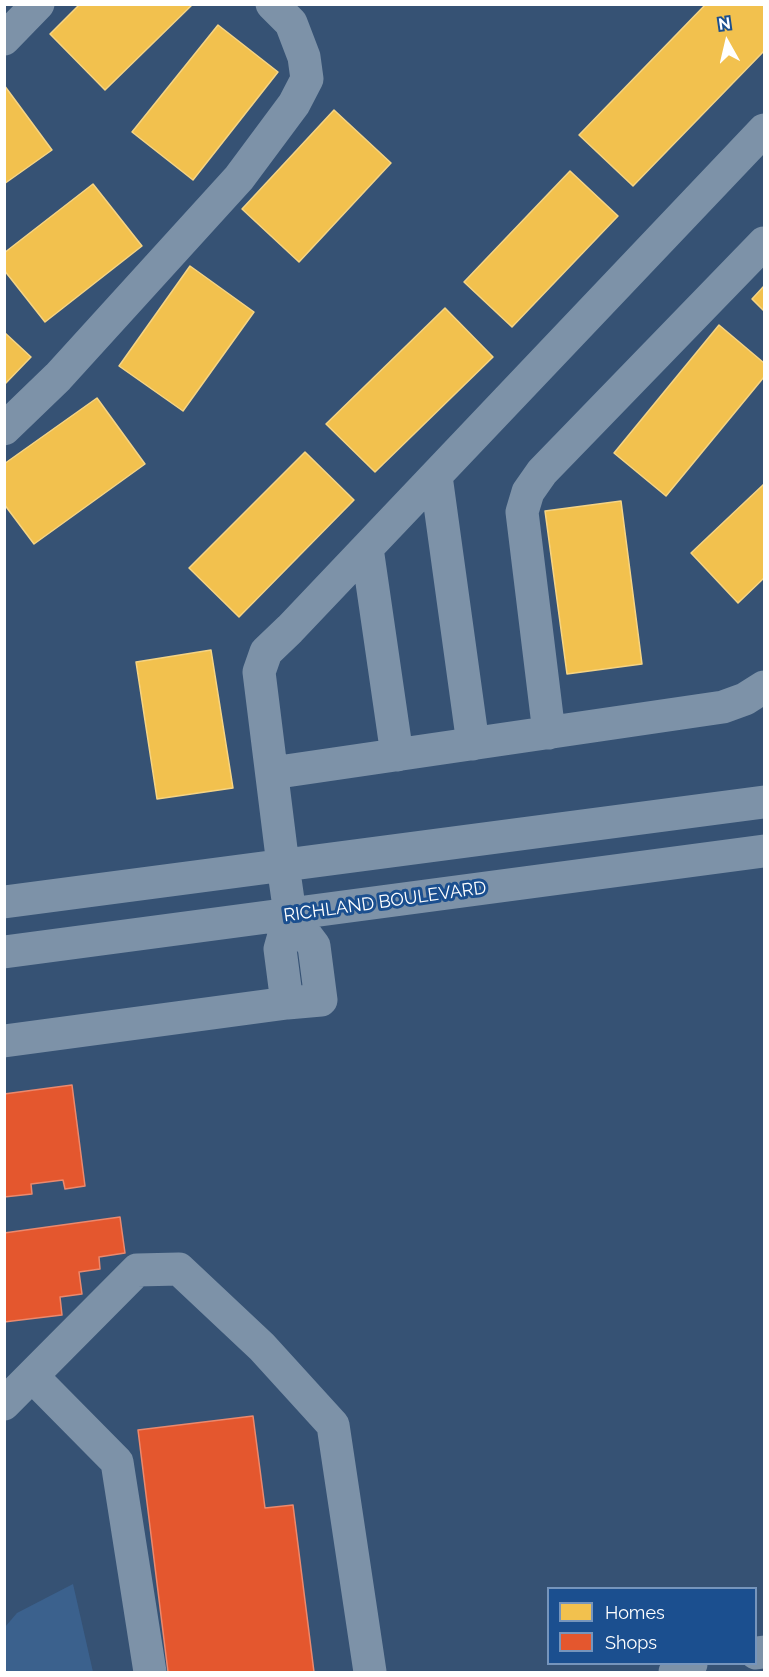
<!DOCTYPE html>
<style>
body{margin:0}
#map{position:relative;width:769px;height:1677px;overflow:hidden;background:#365274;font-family:Raleway,sans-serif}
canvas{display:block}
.frame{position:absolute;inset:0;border:6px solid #fff;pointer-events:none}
.legend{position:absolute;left:547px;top:1587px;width:210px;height:78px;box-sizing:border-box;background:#1b4f8f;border:2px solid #7695bc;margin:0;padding:8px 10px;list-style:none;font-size:18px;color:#fff}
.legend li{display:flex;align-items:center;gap:12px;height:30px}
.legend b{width:30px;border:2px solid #7695bc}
.north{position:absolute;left:697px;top:12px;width:60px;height:60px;-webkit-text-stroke:4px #1b4f8f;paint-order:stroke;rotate:352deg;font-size:16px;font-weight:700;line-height:24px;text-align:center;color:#fff}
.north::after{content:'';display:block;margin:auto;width:21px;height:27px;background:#fff;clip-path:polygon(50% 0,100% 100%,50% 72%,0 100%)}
</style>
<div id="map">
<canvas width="769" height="1677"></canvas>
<div class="frame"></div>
<ul class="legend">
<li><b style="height:16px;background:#f2c14e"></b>Homes</li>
<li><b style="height:16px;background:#e4572e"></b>Shops</li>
</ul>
<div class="north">N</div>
</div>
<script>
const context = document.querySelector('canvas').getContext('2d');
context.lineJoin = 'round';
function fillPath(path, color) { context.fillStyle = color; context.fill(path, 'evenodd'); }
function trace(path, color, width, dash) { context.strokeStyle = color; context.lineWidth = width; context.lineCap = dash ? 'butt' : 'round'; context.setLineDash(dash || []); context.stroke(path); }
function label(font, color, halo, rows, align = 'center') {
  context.font = font + ' Raleway,sans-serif'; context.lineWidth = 6; context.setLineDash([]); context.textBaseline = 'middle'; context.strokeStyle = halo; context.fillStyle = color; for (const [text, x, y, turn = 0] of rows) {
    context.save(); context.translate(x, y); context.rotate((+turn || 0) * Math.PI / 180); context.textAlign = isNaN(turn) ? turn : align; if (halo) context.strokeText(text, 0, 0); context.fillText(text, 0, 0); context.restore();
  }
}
const water = new Path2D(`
 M73,1584L93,1672H5V1627L17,1613Z`);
const homes = new Path2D(`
 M80,4H193L105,90L50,34Z
 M706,4H764V51L633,186L579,135Z
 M218,25L278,72L193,180L132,132Z
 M4,85L52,150L4,184Z
 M334,110L391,163L299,262L242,209Z
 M570,171L618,216L512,327L464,282Z
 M93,184L142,246L45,322L4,270V253Z
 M190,266L254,312L183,411L119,366Z
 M764,286V311L752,299Z
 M445,308L493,357L375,472L326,424Z
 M719,325L764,363V377L666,496L614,453Z
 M4,332L31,357L4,385Z
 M97,398L145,464L34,544L4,504V464Z
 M305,452L354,500L239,617L189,568Z
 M764,484V578L738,603L691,553Z
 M621,501L642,664L567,674L545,511Z
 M211,650L233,788L157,799L136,662Z`);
const shops = new Path2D(`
 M72,1085L85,1186L65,1189L63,1180L31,1184L32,1194L4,1197V1094Z
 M120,1217L125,1253L99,1257L100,1269L79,1272L82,1294L60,1297L62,1315L4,1322V1233Z
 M253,1416L265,1508L293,1505L314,1672H168L138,1430Z`);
const minor = new Path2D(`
 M4,39L38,4
 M4,429L58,377L239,178L294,104L307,79L304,57L291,23L272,4
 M436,476L473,744
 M367,548L397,755
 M549,733L522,512L528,492L542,472L764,243
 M272,773L723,707L745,699L764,687
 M4,902L764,802
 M4,952L764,851
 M287,1003L280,949L290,914L283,865L259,672L266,652L290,629L764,130
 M4,1041L287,1003L321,1000L314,946L290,914
 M32,1376L117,1462L150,1672
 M4,1404L137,1270L179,1269L262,1347L333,1425L370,1672
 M756,1653L764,1652
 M675,1672L691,1664`);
const streetNames = [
 ["RICHLAND BOULEVARD",385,902,-8]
];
fillPath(water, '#3b618d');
fillPath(homes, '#f2c14e');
trace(homes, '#f6d483', 1.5);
fillPath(shops, '#e4572e');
trace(shops, '#ec896d', 1.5);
trace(minor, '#7d92a8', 33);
label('18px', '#fff', '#1b4f8f', streetNames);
</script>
